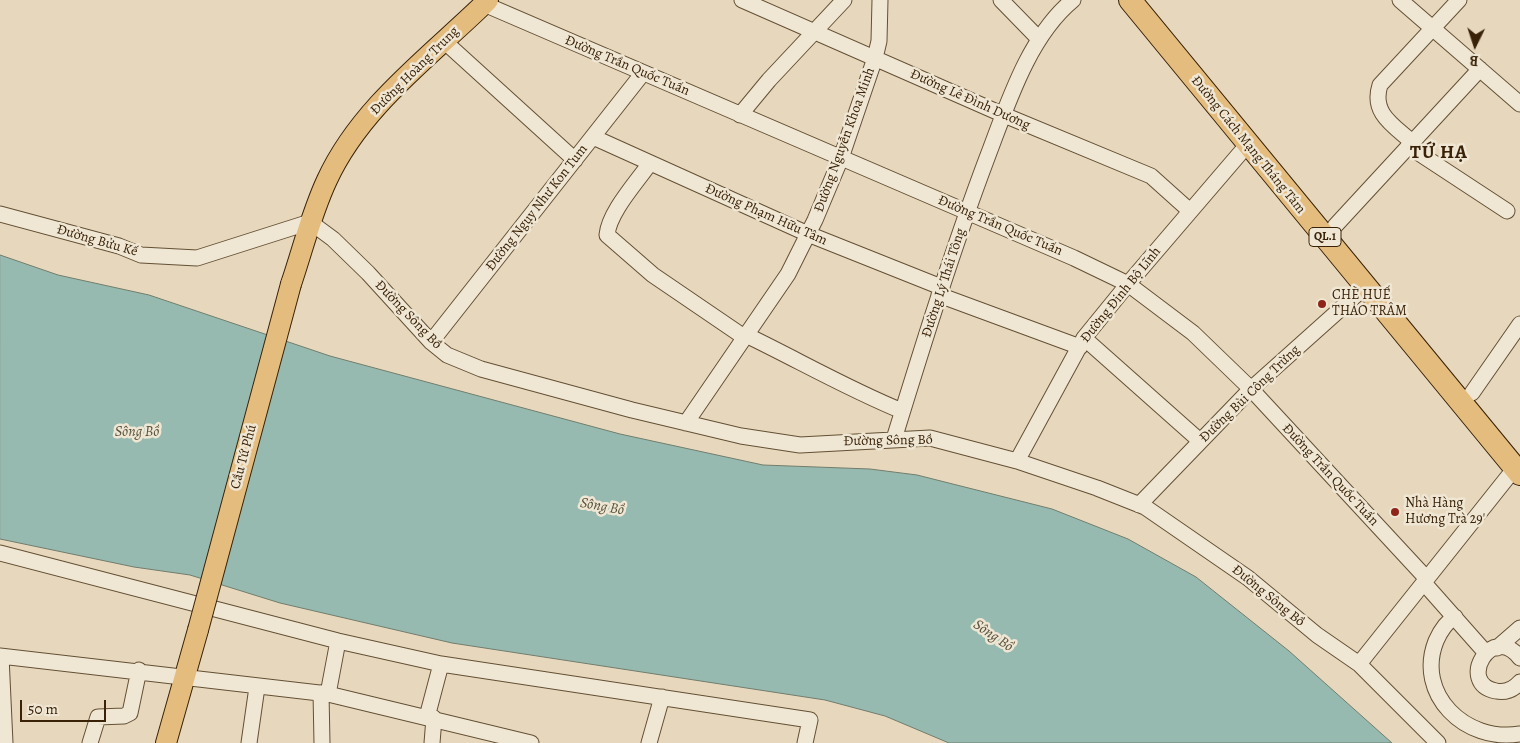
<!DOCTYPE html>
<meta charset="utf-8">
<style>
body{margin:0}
#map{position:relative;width:1520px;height:743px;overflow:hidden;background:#e7d8bd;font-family:Alegreya,serif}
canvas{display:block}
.north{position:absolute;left:1450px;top:20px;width:50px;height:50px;-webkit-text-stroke:4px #efe6d4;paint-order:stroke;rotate:184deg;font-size:14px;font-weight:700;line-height:20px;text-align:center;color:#392207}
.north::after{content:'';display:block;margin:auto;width:18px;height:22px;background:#392207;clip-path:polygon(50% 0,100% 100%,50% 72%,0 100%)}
.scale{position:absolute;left:20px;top:700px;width:86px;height:22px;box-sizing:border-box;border:2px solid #392207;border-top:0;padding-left:6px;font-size:15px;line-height:18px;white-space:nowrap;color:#392207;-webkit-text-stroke:4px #efe6d4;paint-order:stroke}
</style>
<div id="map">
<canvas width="1520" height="743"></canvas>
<div class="north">B</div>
<div class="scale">50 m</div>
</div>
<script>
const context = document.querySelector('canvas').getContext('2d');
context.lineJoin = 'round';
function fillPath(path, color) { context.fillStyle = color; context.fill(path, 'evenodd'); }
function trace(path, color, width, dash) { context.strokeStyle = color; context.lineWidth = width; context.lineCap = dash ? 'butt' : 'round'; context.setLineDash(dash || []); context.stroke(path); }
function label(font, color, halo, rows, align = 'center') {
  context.font = font + ' Alegreya,serif'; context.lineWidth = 5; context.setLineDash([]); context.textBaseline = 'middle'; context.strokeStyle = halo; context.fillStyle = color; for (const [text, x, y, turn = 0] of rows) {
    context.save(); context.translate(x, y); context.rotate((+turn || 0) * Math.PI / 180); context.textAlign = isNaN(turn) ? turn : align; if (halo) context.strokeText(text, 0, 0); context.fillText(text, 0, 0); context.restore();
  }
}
const water = new Path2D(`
 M0,255L58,275L149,295L330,356L620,434L763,465L870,469L917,475L1052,509L1128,539L1196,577L1289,651L1392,743H949L885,716L825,700L452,643L280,603L190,575L134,567L0,539Z`);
const minor = new Path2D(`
 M742,0L1004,115L1151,176L1190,211
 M1001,0L1039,39
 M1400,0L1520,104
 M484,4L1074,258L1128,284L1193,333L1251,389L1427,579
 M444,41L575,160
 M740,115L769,80L844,0
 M593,137L808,234L941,287
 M1412,142C1393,125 1371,113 1380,85L1459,0
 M1408,146L1507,211
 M650,163C637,182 609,212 607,235L653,275L744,337
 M0,214L119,246L141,255L197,258L310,222L333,239L368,273L431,342L447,355L481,369L632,410L741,436L800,445L930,438L1017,461L1097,488L1145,507L1248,578L1317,635L1359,664L1438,743
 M1335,226L1480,69
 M939,295L1080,347
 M746,335C798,360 848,389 902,411
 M1084,338L1200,441
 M431,342L643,73
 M1472,393L1520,324
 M686,423L788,274L815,220L841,158L875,58L879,41L880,0
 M894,439C923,345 952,251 987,158C1007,106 1028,37 1073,0
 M1017,461L1084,338L1128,284L1248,144
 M1139,505L1251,389L1365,287
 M0,553L338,641L441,664L810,720L805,743
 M1424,583L1486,653
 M1455,617C1446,622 1440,632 1436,641C1415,694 1465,743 1520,734
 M1497,648L1520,628
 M0,656L328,694L531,743
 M1,656L5,743
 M1520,658C1492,621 1456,684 1496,691C1506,693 1514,689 1520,682
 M1359,664L1515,468
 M321,693L322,743
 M328,694L338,641
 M427,717L441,664
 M90,743L98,717L124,716L130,713L139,670
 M249,743L257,687
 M432,743L434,718
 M649,743L662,697`);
const major = new Path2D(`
 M291,284C303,249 311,214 327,180C361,106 431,56 488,0
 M166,743L198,630`);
const highway = new Path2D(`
 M1130,0L1520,474`);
const majorBridge = new Path2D(`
 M198,630L291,284`);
const markers = [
 [1322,304,5,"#8f2418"],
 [1395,512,5,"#8f2418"]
];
const shields = [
 [1325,237,32]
];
const shieldNames = [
 ["QL.1",1325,237]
];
const streetNames = [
 ["Đường Trần Quốc Tuấn",627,66,23],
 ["Đường Hoàng Trung",415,71,-45],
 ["Đường Lê Đình Dương",970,100,24],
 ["Đường Nguyễn Khoa Minh",845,140,-70],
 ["Đường Cách Mạng Tháng Tám",1248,145,51],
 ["Đường Ngụy Như Kon Tum",537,208,-52],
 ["Đường Phạm Hữu Tâm",766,215,24],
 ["Đường Trần Quốc Tuấn",1000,226,23],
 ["Đường Bửu Kế",97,241,16],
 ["Đường Lý Thái Tông",944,283,-72],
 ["Đường Đinh Bộ Lĩnh",1121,295,-51],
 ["Đường Sông Bồ",408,315,46],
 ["Đường Bùi Công Trừng",1250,394,-44],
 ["Đường Sông Bồ",888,441,-1],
 ["Cầu Tứ Phú",244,457,-75],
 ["Đường Trần Quốc Tuấn",1330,475,47],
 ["Đường Sông Bồ",1268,596,39]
];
const poiNames = [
 ["CHÈ HUẾ",1332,296],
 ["THẢO TRÂM",1332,312],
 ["Nhà Hàng",1405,504],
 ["Hương Trà 29'",1405,520]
];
const waterNames = [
 ["Sông Bồ",137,432],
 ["Sông Bồ",602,507,10],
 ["Sông Bồ",993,636,34]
];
const districtNames = [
 ["TỨ HẠ",1439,153]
];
fillPath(water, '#97bab0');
trace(water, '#717d6c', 1);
trace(minor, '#645034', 17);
trace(major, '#392207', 22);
trace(highway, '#392207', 24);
trace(minor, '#efe6d4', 15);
trace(major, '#e4bc7e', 20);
trace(highway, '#e4bc7e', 22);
trace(majorBridge, '#392207', 22, []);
trace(majorBridge, '#e4bc7e', 20);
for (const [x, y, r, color] of markers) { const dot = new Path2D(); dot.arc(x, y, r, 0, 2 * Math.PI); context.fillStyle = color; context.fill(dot); trace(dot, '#efe6d4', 2); }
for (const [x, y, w] of shields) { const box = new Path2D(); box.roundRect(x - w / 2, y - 9.5, w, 19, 4); context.fillStyle = '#efe6d4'; context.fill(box); trace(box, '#392207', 1); }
label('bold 12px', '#392207', null, shieldNames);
label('14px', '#392207', '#efe6d4', streetNames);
label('14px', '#392207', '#efe6d4', poiNames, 'left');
label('italic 15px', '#55503a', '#efe6d4', waterNames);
context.letterSpacing = '1px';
label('bold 19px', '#392207', '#efe6d4', districtNames);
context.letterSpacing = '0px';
</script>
